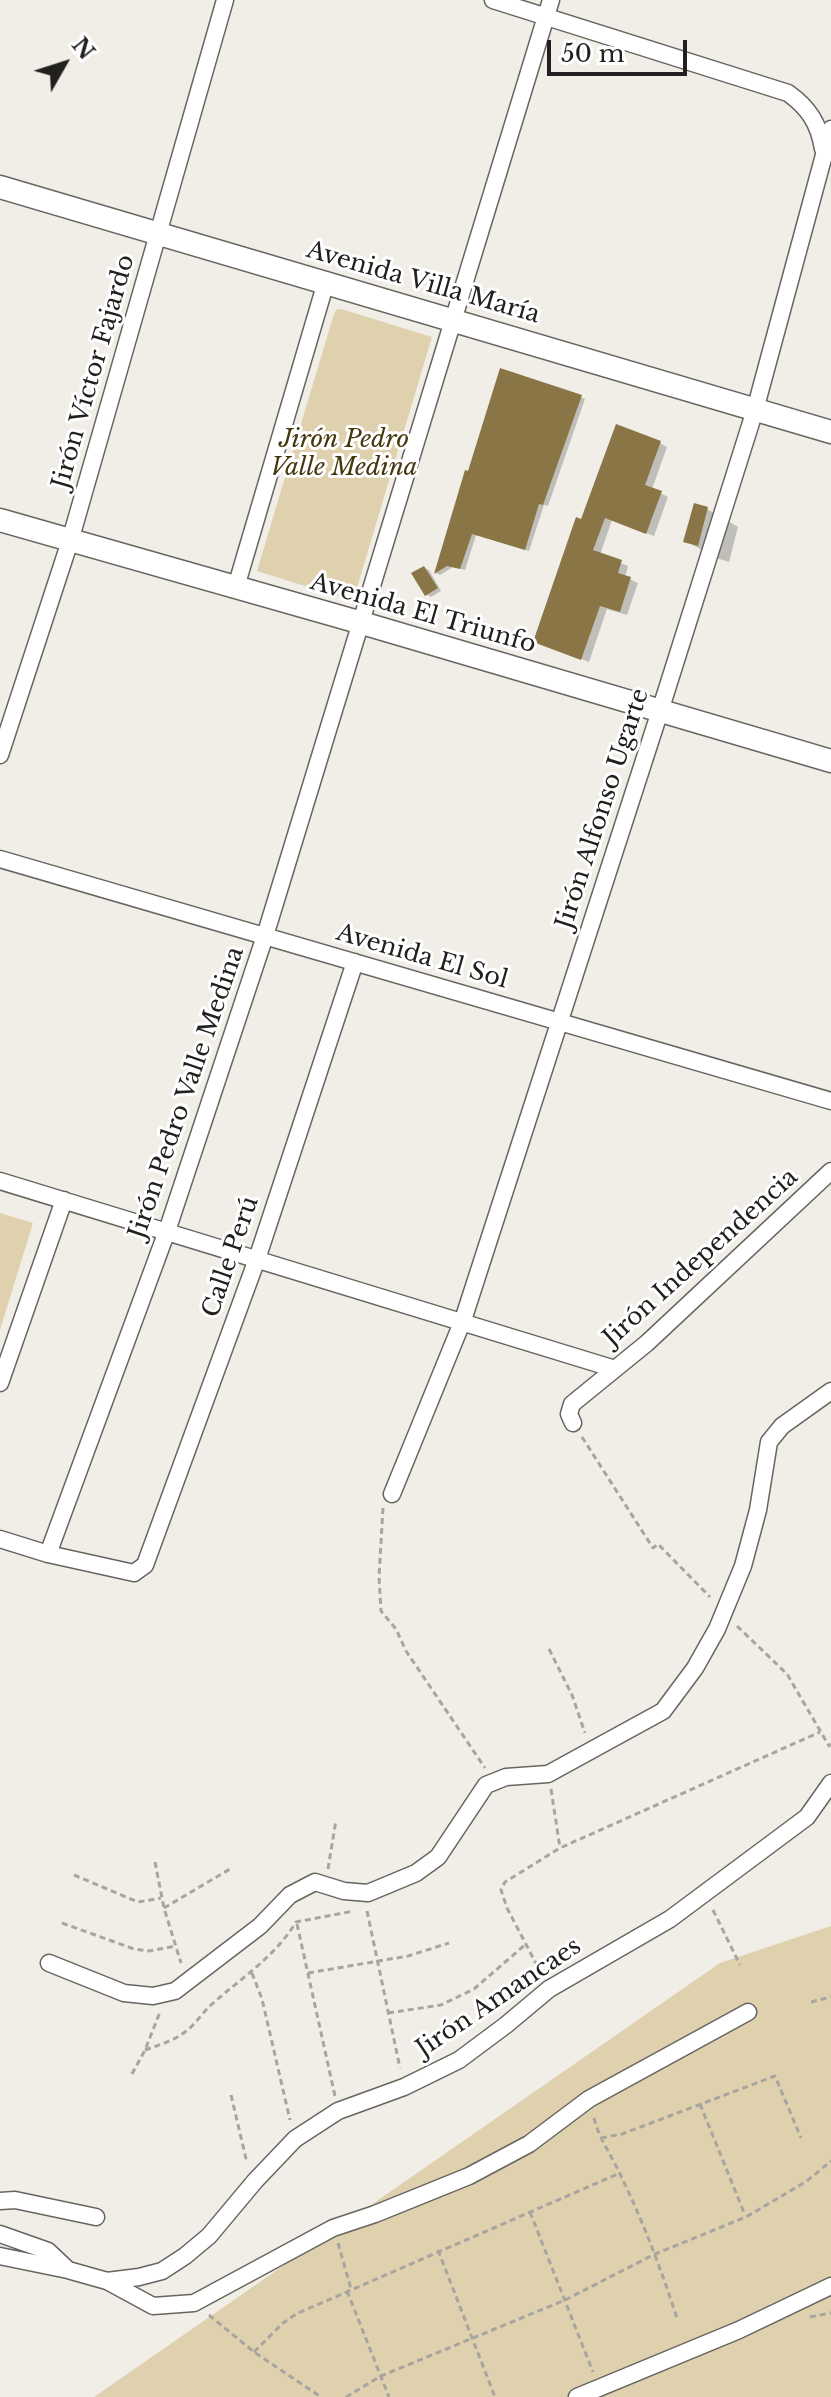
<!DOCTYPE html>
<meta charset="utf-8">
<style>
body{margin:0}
#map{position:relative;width:831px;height:2397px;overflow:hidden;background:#f1eee8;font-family:"Libre Baskerville",serif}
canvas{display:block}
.north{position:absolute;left:24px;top:24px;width:80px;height:80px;-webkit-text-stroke:6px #fff;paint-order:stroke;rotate:51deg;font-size:22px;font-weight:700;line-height:32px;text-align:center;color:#21201e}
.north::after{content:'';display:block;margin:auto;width:28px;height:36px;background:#21201e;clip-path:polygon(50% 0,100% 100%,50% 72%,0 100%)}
.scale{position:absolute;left:547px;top:40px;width:140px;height:36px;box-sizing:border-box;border:4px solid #21201e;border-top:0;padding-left:10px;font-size:24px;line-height:28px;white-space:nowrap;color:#21201e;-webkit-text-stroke:6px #fff;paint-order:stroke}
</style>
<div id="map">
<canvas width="831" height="2397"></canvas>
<div class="north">N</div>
<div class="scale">50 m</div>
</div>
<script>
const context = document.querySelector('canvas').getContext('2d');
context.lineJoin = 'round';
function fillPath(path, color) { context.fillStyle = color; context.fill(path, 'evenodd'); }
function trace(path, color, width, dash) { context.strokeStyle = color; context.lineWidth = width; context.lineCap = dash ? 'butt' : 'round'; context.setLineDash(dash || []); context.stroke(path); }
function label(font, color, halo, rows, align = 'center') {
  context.font = font + ' "Libre Baskerville",serif'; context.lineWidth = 6; context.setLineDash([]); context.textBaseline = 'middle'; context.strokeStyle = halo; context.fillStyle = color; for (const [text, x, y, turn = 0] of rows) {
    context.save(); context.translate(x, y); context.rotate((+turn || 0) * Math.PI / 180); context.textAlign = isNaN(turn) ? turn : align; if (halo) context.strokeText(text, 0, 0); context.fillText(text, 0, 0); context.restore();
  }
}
const green = new Path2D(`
 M341,309L432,337L353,601L257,571L333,317L336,310Z
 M0,1213L33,1223L0,1330Z
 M831,1926V2397H94L720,1963Z`);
const shadow = new Path2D(`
 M581,397L585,399L548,506L544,505L529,551L476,535L465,570L453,567L440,575L436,573L467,472Z
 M660,443L667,447L652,489L668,497L654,536L612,520L600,555L628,566L625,577L638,583L627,615L607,609L589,662L535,641L582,522Z
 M707,509L738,527L729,562L716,558L686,541Z
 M424,568L429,570L441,591L431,597L426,594Z`);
const building = new Path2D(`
 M500,368L582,395L543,505L539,504L525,550L472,534L460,569L447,566L434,574L465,470L468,471Z
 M616,424L661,441L645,485L662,491L646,534L605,518L593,550L622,560L618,573L631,577L620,612L600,606L581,660L533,642L576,517L581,519Z
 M694,503L708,507L698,546L683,542Z
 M424,566L438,588L425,596L411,573Z`);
const path = new Path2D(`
 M582,1437L653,1548L658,1544L710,1597
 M383,1508L379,1577L381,1611L396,1629L406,1651L485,1768
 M737,1626L787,1674L829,1746L831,1744
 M549,1649L572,1695L585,1733
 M551,1789L560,1848
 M155,1862L164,1908L181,1963
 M328,1869L336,1820
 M74,1875L138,1902L161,1898
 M164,1908L230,1869
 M713,1910L740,1965
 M367,1911L400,2068
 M62,1923L134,1949L149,1951L176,1946
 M297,1924L335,2096
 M252,1973L262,1999L290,2120
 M308,1973L408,1956L449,1943
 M542,1975L507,1908L501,1890L505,1882L560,1848L820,1732
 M811,2002L831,1997
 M388,2013L441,2005L474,1989L526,1944
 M145,2050C159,2045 173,2041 185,2032C195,2025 202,2013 211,2005C241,1978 275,1957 296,1922L354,1911
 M132,2074L145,2050L160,2012
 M231,2095L247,2163
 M700,2104L745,2215
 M594,2118C599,2139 612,2156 620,2174C643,2221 661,2269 677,2318
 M601,2138L622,2134L775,2076L801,2138
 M530,2212L593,2372
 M338,2243L351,2289
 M438,2250L495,2397
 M347,2291L389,2397
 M209,2315L254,2352L321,2397
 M810,2317L831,2313
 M254,2352L283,2323L296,2314L620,2173
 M346,2397L381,2376L565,2300L655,2254L746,2217L807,2181L831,2161`);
const street = new Path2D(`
 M493,0L788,93C809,108 819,124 823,149
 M236,587L326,282
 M0,755L70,541L225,0
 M0,859L831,1101
 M0,1181L615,1369
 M0,1383L64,1200
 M573,1423L569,1414L572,1404L647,1343L831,1171
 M392,1494L463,1320L660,711L755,410L831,129
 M0,1539L48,1554L134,1573L145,1565L257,1259L355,962
 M48,1554L167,1231L265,936L551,0
 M49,1963L124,1993L153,1996L175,1991L260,1926L290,1895L315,1882L344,1891L368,1893L416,1873L438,1857L486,1785L506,1777L548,1774L663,1711L695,1668L717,1629L743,1566L758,1510L769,1442L782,1426L831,1391
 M0,2201L15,2200L96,2217
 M0,2234L48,2251L67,2269
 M0,2256L68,2270L107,2281L153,2306L194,2303L333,2228L375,2214L469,2176L529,2144L589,2099L748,2012
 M107,2281L139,2277L162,2271L185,2256L209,2236L255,2181L295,2139L338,2111L404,2087L459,2060L506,2025L549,1989L670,1919L807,1817L831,1783
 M577,2397L739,2330L831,2286`);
const secondary = new Path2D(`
 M0,187L831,432
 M0,520L362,623L831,761`);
const streetNames = [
 ["Avenida Villa María",423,283,16],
 ["Jirón Víctor Fajardo",94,372,-74],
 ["Avenida El Triunfo",423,614,16],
 ["Jirón Alfonso Ugarte",603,809,-72],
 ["Avenida El Sol",422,957,16],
 ["Jirón Pedro Valle Medina",187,1093,-71],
 ["Calle Perú",231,1257,-71],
 ["Jirón Independencia",701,1258,-42],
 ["Jirón Amancaes",499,1998,-34]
];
const parkNames = [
 ["Jirón Pedro",344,440],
 ["Valle Medina",344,468]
];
fillPath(green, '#dfd0ae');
fillPath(shadow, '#0003');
fillPath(building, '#897545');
trace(street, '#676560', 19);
trace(secondary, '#676560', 25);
trace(path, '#a7a5a0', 3, [6, 4]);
trace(street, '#fff', 16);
trace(secondary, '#fff', 22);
label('24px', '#21201e', '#fff', streetNames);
label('italic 24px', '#45360d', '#fff', parkNames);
</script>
